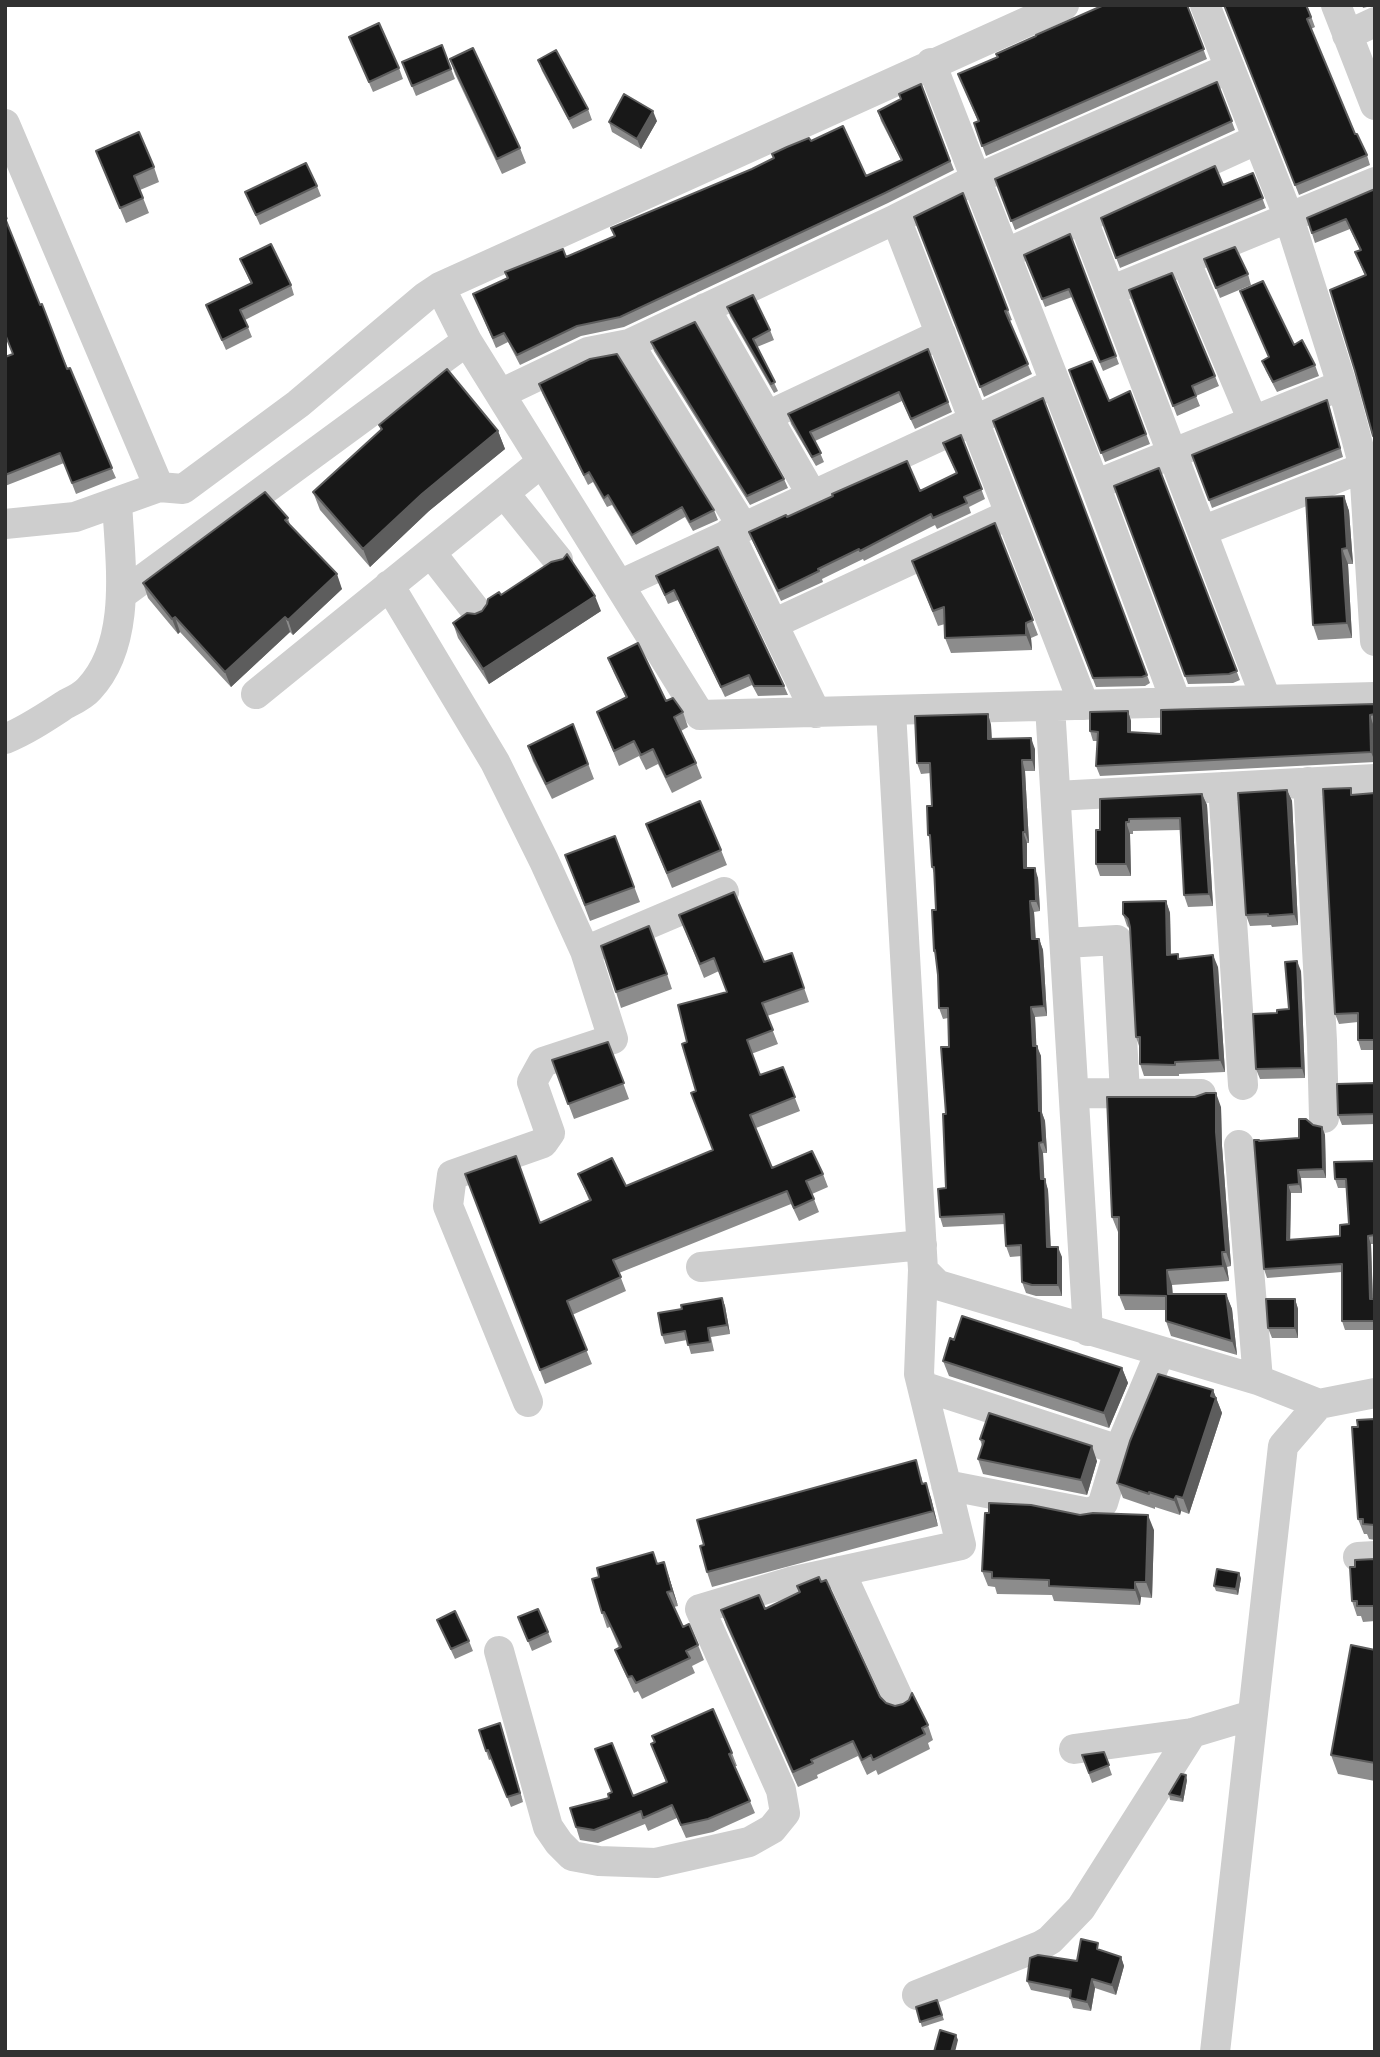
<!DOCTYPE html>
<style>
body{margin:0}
#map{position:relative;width:1380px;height:2057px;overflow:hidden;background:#fff;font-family:"Golos Text",sans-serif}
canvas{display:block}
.frame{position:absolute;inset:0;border:7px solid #313131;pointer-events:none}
</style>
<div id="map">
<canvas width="1380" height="2057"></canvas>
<div class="frame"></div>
</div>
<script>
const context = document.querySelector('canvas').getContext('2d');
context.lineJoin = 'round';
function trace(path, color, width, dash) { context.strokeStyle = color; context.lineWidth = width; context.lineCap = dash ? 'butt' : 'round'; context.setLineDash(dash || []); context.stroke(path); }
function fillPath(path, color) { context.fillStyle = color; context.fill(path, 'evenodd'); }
const minor = new Path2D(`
 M1205,5L1289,218L1342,385L1364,467L1375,641
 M1336,5L1375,105
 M1347,35L1375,22
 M931,63L1095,485L1176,702
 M5,124L159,487L183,489L298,404L425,297L440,287L1064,5
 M896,219L1084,705
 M1083,220L1266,699
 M1005,254L1258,139
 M1185,260L1253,421
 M440,287L467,341L700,715L1375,697
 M1110,291L1375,182
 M705,308L812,495
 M629,344L743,527
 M500,394L588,352L629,344L896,219L976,179L1230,68
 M767,416L941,334
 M1095,485L1342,385
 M504,493L558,560
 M5,524L75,517L159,487
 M1202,531L1375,463
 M729,533L816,713
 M431,553L477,612
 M389,585L495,762L544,861L585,951L613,1039L543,1062L532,1082L550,1133L543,1143L452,1175L448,1206L528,1402
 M619,585L1055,383
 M121,595L467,341
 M773,624L1010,514
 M256,694L542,462
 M1050,706L1088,1331
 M891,711L923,1270L938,1285L1258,1380L1319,1404
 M5,739C27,730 46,717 66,704C74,700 83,696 89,689C133,642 120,562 117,502
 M1308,782L1322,1041L1324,1118
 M1223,787L1243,1085
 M1056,796L1375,779
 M1065,943L1117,940L1125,1094
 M585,951L724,892
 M1074,1093L1201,1094
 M1239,1145L1258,1380
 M701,1267L922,1245
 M922,1386L1119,1450
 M946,1485L1089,1513L1098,1509L1103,1503L1119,1450L1160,1352
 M1358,1557L1375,1556
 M840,1571L901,1704
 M499,1651L548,1827L559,1843L572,1856L599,1861L656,1863L749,1842L772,1829L785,1813L781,1790L700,1609L790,1582L961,1545L919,1374L923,1270
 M1074,1749L1192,1733L1252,1715
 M917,1995L1040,1946L1050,1940L1081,1908L1192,1733
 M1215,2052L1283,1446L1319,1404L1375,1393`);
const wall = new Path2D(`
 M1104,5H1188L1189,10L1207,59L986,156L974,123L978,121L958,74L998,57L1036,36Z
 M1224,5H1307L1315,27L1311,29L1355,134L1367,155L1370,165L1299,195Z
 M1362,5H1375L1363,8Z
 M349,37L399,68L403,79L373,92Z
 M442,45L455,79L416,96L402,62Z
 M450,59L520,148L526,163L502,174L455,74Z
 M538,60L588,109L592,120L573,129L542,71Z
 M1217,82L1235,130L1015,230L995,179Z
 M921,84L954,170L888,203L624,327L581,336L520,365L508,342L496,348L473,294L566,257L614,236L811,141L866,176L901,160L881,121L878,111L901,100Z
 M657,121L641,149L612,132L609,122Z
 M96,151L154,167L159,182L140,190L149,213L126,223Z
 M1253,173L1266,208L1120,268L1101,218L1223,185Z
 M317,186L321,196L260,225L245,192Z
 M1375,189V441L1373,436L1365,276L1355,252L1360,250L1350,229L1315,243L1307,218Z
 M963,193L1012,320L1009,321L1032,374L984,397L914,217Z
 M5,211L8,219L6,220L40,305L116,478L76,494L64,463L5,486V357L13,354L5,335Z
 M1070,234L1119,364L1103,371L1072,297L1045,307L1024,255Z
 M240,259L291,285L294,295L245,320L252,337L226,350L206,305L251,284Z
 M1204,259L1248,274L1251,285L1220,298Z
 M1129,290L1215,376L1219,386L1196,396L1200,406L1177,416Z
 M1240,291L1315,365L1319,376L1277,392L1266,371L1262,361L1269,357Z
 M727,307L770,330L774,340L757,347L778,391L774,393L730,316Z
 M651,342L784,479L788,488L750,505L654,351Z
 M928,349L952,412L915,429L902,401L815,441L824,462L816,466L791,424L788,414Z
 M1069,370L1109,401L1130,391L1150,444L1105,462Z
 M539,384L714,510L718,520L693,531L685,517L636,545L612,505L607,507L593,482L588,485L542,393Z
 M1330,409L1343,457L1212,508L1192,455Z
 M993,421L1147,675L1150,683L1145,686L1096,687Z
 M379,425L498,431L505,449L429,511L370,567L320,510L313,492L381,431Z
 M961,435L985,499L969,507L971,513L937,529L935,525L864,561L863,559L822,579L823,582L781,601L753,542L749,532L787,517L920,491L956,473L943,443Z
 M1159,468L1240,680L1233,683L1188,684L1114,486Z
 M1344,496L1349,511L1353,564H1348L1352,638L1318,640L1313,625Z
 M288,518L290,525L342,589L293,635L290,632L231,687L180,632L178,634L148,598L143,583Z
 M995,523L1038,635L1031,638L1032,650L951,653L945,638V624L938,626L912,561Z
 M718,547L784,686L788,695L758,696L752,685L725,697L678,600L668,604L656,576Z
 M501,595L601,611L489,684L458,638L453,623L482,611Z
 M608,658L666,701L683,712L688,727L681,731L696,763L702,778L672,793L658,764L646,770L639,756L619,766L597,712L626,698L614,673Z
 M1375,704V724H1373L1375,762L1100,776L1096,766L1098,741H1093L1090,731L1128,711L1131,721V732L1161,734Z
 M988,714L991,725L992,739L1035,749V771H1025L1029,843H1027V868L1038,878L1040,911L1034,912L1036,939H1039L1043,950L1047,1016L1035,1017L1036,1046L1041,1056L1042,1113L1045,1121L1047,1153H1043L1044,1179L1048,1190L1051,1247L1062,1257V1296H1036L1026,1293L1022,1282V1256L1010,1257L1006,1246L1005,1224L943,1227L940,1217L946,1188V1114L949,1047L948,1018L943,1019L939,1008L938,975L936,957L934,951L936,910L934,873L932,867L931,841L928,835L932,806L931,773L921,774L917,763Z
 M573,724L594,779L552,799L533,761L528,746Z
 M1287,790L1292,801L1298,925L1272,927L1271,925L1250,926L1246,915Z
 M1375,793V1050H1361L1358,1040V1022L1339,1024L1335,1014L1353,795Z
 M1202,794L1207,805L1213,906L1188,907L1184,895L1180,830L1133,831V834H1130L1131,876H1100L1096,864L1100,830V799Z
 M646,824L721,850L727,865L672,888Z
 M615,836L640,902L590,921L565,855Z
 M1166,901L1170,913L1171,955L1179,959L1218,967L1225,1072L1179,1074V1076H1144L1140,1064V1049L1136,1037L1130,929L1127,926L1123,914Z
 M679,915L764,962L792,953L809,1002L767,1016L778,1044L751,1054L760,1075L783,1067L800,1111L756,1128L772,1168L823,1174L828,1187L812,1194L819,1212L799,1221L791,1204L619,1273L626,1291L572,1315L592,1364L545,1384L465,1174L540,1223L589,1200L578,1174L626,1186L713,1150L696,1091L687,1042L727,992L719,971L704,978Z
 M1301,971L1305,1078L1260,1079L1256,1069L1277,1013L1289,1009Z
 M667,974L672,989L621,1008L616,992Z
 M608,1042L629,1099L574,1119L552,1060Z
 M1375,1083V1124L1342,1125L1338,1115Z
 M1221,1107L1222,1146L1231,1266L1227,1267L1229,1281L1172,1285L1173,1294H1226L1232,1309L1237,1355L1171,1336L1166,1321V1310H1125L1119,1295V1232H1118L1112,1217Z
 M1313,1125L1322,1127L1325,1135L1326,1178H1301L1302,1193H1291L1290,1240L1340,1236L1349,1224L1347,1188H1338L1335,1179L1375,1161V1244H1371L1373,1299H1375V1330H1345L1342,1321V1272L1267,1278L1264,1269L1259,1141L1299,1138Z
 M722,1298L725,1306L730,1334L711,1337L714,1351L691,1354L687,1340L665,1344L662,1335L682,1309Z
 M1295,1299L1298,1309V1338H1272L1268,1328Z
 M954,1340L1122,1368L1128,1383L1109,1428L949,1376L943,1361Z
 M1213,1390L1222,1413L1189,1514L1181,1511L1180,1515L1155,1507V1509L1123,1498L1117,1483Z
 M1375,1419V1540L1369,1539L1367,1534H1364L1358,1519V1427Z
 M980,1439L1097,1461L1087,1495L983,1474L978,1459L982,1446Z
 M921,1476L923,1484L931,1498L938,1526L712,1587L707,1572Z
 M1154,1530L1152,1598L1141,1597L1140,1605L1054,1601L1052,1595L997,1594L995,1587L988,1586L982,1571Z
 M653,1552L657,1564L669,1577L678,1606L674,1607L683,1627L698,1645L704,1660L692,1666L695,1673L642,1699L638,1691L634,1693L621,1665L615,1650L619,1648L610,1627L607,1628L602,1613L599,1577Z
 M1375,1559V1621L1363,1622L1361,1616H1357L1352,1601L1355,1567Z
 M1241,1578L1238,1595L1216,1591L1214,1586Z
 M797,1586L886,1703L928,1725L933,1740L928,1743L930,1749L878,1775L876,1770L867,1775L858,1756L817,1775L818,1778L798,1787L726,1625L721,1610L765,1609L799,1593Z
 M518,1617L548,1632L552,1642L532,1651Z
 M437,1620L469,1641L473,1651L455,1659Z
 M1375,1650V1781L1338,1774L1331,1755Z
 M500,1723L523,1802L511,1807L492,1759L489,1760L479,1730Z
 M652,1736L732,1753L737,1766H735L755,1813L713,1832L686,1838L677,1818L648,1831L645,1824L598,1843L580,1840L576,1827L609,1798L633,1796L666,1782L651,1744L655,1742Z
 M1104,1752L1112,1775L1092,1783L1082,1755Z
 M1187,1780L1183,1802L1170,1800L1169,1794Z
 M1101,1950L1121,1957L1124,1966L1116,1995L1095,1988L1091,2011L1073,2008L1070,1998L1031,1990L1027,1981Z
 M937,2000L944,2020L922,2027L916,2007Z`);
const shadedWall = new Path2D(`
 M653,111L657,121L641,149L637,139Z
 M498,431L505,449L429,511L370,567L363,549L422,494Z
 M1344,496L1349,511L1353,564L1347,548Z
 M1342,549L1348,564L1352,638L1347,623Z
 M337,574L342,589L293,635L288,620Z
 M595,596L601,611L489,684L483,669Z
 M175,617L180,632L178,634L172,619Z
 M285,617L290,632L231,687L225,672Z
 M1026,623L1031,638L1032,650L1026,635Z
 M1128,711L1131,721V741L1128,732Z
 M988,714L991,725L992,750L988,739Z
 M1370,715L1373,724L1375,762L1371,752Z
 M1031,738L1035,749V771L1032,760Z
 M1022,760L1025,771L1029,843L1025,832Z
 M1287,790L1292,801L1298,925L1294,914Z
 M1202,794L1207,805L1213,906L1209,894Z
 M1126,822L1130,834L1131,876L1126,864Z
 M1023,832L1027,843V879L1024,868Z
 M1035,868L1038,878L1040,911L1036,901Z
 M1030,901L1034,912L1036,950L1032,939Z
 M1166,901L1170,913L1171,967L1167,955Z
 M1039,939L1043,950L1047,1016L1044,1006Z
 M1213,955L1218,967L1225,1072L1220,1060Z
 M1297,961L1301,971L1305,1078L1302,1068Z
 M1031,1007L1035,1017L1037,1057L1033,1046Z
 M1037,1046L1041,1056L1042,1113L1045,1121L1047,1153L1043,1142L1039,1111Z
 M1216,1093L1221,1107L1222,1146L1231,1266L1226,1252L1216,1132Z
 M1322,1127L1325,1135L1326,1178L1323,1169Z
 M1039,1143L1043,1153L1045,1190L1041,1179Z
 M1298,1170L1301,1178L1302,1193L1299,1184Z
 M1045,1179L1048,1190L1051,1257L1047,1247Z
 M1288,1185L1291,1193L1290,1248L1287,1240Z
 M1368,1236L1371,1244L1373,1307L1370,1299Z
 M1058,1247L1062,1257V1296L1058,1285Z
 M1222,1252L1227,1267L1229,1281L1223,1266Z
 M1167,1270L1172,1285L1173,1308L1168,1294Z
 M1226,1294L1232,1309L1237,1355L1232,1341Z
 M722,1298L725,1306L730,1334L727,1325Z
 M1295,1299L1298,1309V1338L1295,1328Z
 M1122,1368L1128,1383L1109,1428L1104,1413Z
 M1213,1390L1222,1413L1189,1514L1183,1498Z
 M1092,1446L1097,1461L1087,1495L1081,1480Z
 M926,1483L931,1498L938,1526L933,1511Z
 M1176,1496L1181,1511L1180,1515L1174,1500Z
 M1148,1515L1154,1530L1152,1598L1146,1582Z
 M664,1562L669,1577L678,1606L672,1591Z
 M1239,1573L1241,1578L1238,1595L1236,1589Z
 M1135,1582L1141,1597L1140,1605L1135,1590Z
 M500,1723L503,1732L523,1802L520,1793Z
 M1186,1775L1187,1780L1183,1802L1181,1797Z
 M1121,1957L1124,1966L1116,1995L1112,1985Z
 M1092,1979L1095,1988L1091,2011L1087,2002Z
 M956,2035L958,2040L955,2052H951Z`);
const building = new Path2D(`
 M1104,5H1187L1204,49L982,146L974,123L979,121L958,74L998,57L996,54L1036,36V35Z
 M1224,5H1306L1311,17L1307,19L1355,134H1357L1367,155L1295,185Z
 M379,23L399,68L369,82L349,37Z
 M442,45L451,69L412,86L402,62Z
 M473,48L520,148L497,159L450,59Z
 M556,50L588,109L569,119L538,60Z
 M1217,82L1232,121L1011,221L995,179Z
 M921,84L950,161L885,193L620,317L577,326L517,355L504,333L493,338L473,294L508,278L505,272L563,249L566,257L615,236L611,228L752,169L774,158L772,154L787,147L809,138L811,141L843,126L866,176L902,160L878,111L901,99L899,94Z
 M624,94L653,111L637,139L609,122Z
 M139,132L154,167L134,176L143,198L120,208L96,151Z
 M306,163L317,186L256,215L245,192Z
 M1215,166L1223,185L1253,173L1263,198L1116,258L1101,218Z
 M1375,189V437L1373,436L1355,371L1330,290L1366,275L1355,252L1361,250L1346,219L1312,233L1307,218Z
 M963,193L1008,310L1005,311L1028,364L980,387L914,217Z
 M5,218L40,305L42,304L67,369L70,368L112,468L72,483L60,453L5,475V357L13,354L5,334Z
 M1070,234L1116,356L1100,362L1069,289L1042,299L1024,255Z
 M271,244L291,285L240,310L248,327L222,340L206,305L252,283L240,259Z
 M1235,247L1248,274L1216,288L1204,259Z
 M1172,273L1215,376L1192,386L1196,396L1173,406L1129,290Z
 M1263,281L1294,345L1302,340L1315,365L1273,382L1262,361L1269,357L1240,291Z
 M753,295L770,330L753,339L775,382L771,384L727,307Z
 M695,322L784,479L747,496L651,342Z
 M928,349L948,402L911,419L899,392L810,432L821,453L812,457L788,414Z
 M617,354L714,510L690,522L682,507L632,535L608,495L604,498L589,472L584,475L539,384L590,359Z
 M1092,361L1109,401L1130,391L1146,434L1101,453L1069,370Z
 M447,369L498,431L422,494L363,549L313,492L382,429L379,425Z
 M1043,398L1147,675L1142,677L1093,678L993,421Z
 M1327,400L1340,448L1209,500L1192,455Z
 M961,435L982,489L964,497L967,503L933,518L931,514L860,551L859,549L818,569L819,571L778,591L749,532L786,515L787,517L833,496L832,494L907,461L920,491L957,473L943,443Z
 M1159,468L1237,671L1229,674L1185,676L1114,486Z
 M265,492L288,518L285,520L337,574L288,620L285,617L225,672L175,617L172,619L143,583Z
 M1344,496L1347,548L1342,549L1347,623L1313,625L1306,498Z
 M995,523L1033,620L1026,623V635L945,638L944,607L933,611L912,561Z
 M718,547L784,686H754L749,675L721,687L674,590L665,595L656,576Z
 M567,554L595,596L483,669L453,623L467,613L475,614L482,611L487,604L488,599L499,592L501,595L551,562L563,559Z
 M638,643L666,701L673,698L683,712L674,717L696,763L666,777L653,749L641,755L634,741L614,751L597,712L627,697L608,658Z
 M1375,704V714L1370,715L1371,752L1096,766L1098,732L1090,731V712L1128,711V732L1161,734V710Z
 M988,714V739L1031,738L1032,760H1022L1025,832H1023L1024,868H1035L1036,901H1030L1032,939H1039L1044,1006L1031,1007L1033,1046H1037L1039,1111H1041L1043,1142L1039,1143L1041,1179H1045L1047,1247H1058V1285H1032L1022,1282L1021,1245L1006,1246L1004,1214L940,1217L938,1189L946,1188L943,1114H946L941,1047H949L948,1008H939L938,975L935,950L934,951L932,910H936L934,867H932L930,835H928L927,806H932L930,763H917L915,716Z
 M573,724L588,764L546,784L528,746Z
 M1351,788V795L1375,793V1040H1358V1013L1335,1014L1323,789Z
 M1287,790L1294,914L1268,916V914L1246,915L1238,793Z
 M1202,794L1209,894L1184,895L1180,818L1129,819V822H1126V864H1096V830H1100V799Z
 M700,801L721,850L667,873L646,824Z
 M615,836L634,887L585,905L565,855Z
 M734,892L764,962L792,953L804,988L762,1003L773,1030L747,1040L760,1075L783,1067L795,1097L750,1115L772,1168L812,1151L823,1174L806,1181L814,1199L794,1208L787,1191L613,1260L621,1277L567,1301L587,1350L540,1370L465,1174L516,1156L540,1223L591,1200L578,1174L612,1158L626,1186L713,1150L691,1093L696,1091L682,1044L687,1042L678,1005L727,992L714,958L700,964L679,915Z
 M1166,901L1167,955L1178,954V959L1213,955L1220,1060L1175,1062V1065L1140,1064V1037H1136L1130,927L1128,919L1123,914V902Z
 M649,926L667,974L616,992L601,946Z
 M1297,961L1302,1068L1256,1069L1253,1014L1277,1013V1010L1289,1009L1285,962Z
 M608,1042L624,1083L568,1104L552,1060Z
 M1375,1083V1114L1338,1115L1337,1084Z
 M1206,1093H1216V1132L1226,1252H1222L1223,1266L1167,1270L1168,1294H1226L1232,1341L1166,1321V1296L1119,1295V1217H1112L1107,1097H1195Z
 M1299,1119H1306L1313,1125L1322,1127L1323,1169L1298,1170L1299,1184L1288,1185L1287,1240L1340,1236V1225L1349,1224L1346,1179H1335L1334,1162L1375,1161V1235L1368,1236L1370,1299H1375V1321H1342V1264L1264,1269L1254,1140H1259V1141L1299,1138Z
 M722,1298L727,1325L708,1328L710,1342L688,1345L685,1331L662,1335L658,1313L682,1309L681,1305Z
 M1266,1299H1295V1328H1268Z
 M962,1316L1122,1368L1104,1413L943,1361L950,1338L954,1340Z
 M1158,1374L1213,1390L1211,1396L1216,1398L1183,1498L1176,1496L1174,1500L1149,1492V1494L1117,1483L1130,1441Z
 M989,1413L1092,1446L1081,1480L978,1459L984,1441L980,1439Z
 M1375,1419V1525L1363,1524V1519H1358L1352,1427H1358L1357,1420Z
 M916,1460L922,1484L926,1483L933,1511L707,1572L700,1546L704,1545L697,1520Z
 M989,1503L1031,1505L1080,1515L1093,1513L1148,1515L1146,1582H1135V1590L1049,1586V1580L992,1578V1572L982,1571L985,1513H989Z
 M653,1552L657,1564L664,1562L672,1591L667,1592L683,1627L689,1624L698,1645L686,1651L690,1658L636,1683L632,1676L628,1677L615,1650L621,1647L604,1612L602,1613L592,1579L599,1577L597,1568Z
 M1375,1559V1606H1357V1601H1352L1350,1567H1355V1560Z
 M1217,1569L1239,1573L1236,1589L1214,1586Z
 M819,1577L821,1582L826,1580L880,1697L886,1703L895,1706L903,1704L909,1700L912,1693L928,1725L922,1728L925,1734L873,1760L871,1755L862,1760L853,1741L811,1760L813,1763L793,1772L721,1610L759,1595L765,1609L800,1592L797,1586Z
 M538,1609L548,1632L528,1641L518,1617Z
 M455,1611L469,1641L451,1649L437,1620Z
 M1351,1645L1375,1650V1763L1331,1755Z
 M713,1709L732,1753L729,1754L750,1801L708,1819L681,1825L672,1805L643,1818L641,1811L594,1830L576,1827L570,1808L609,1798L608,1794L612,1792L595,1749L612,1743L633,1796L667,1782L651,1744L655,1742L652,1736Z
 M500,1723L520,1793L507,1797L488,1750L486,1751L479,1730Z
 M1104,1752L1109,1765L1089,1773L1082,1755Z
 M1181,1774L1186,1775L1181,1797L1169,1794Z
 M1081,1939L1098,1943L1097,1949L1121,1957L1112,1985L1092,1979L1087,2002L1070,1998L1071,1990L1027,1981L1030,1958L1038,1955L1077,1961Z
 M937,2000L942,2015L920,2022L916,2007Z
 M940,2030L956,2035L951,2052H934Z`);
trace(minor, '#cecece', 30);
fillPath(wall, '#8c8c8c');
fillPath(shadedWall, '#5d5d5d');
fillPath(building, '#181818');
trace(building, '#5d5d5d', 2);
</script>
